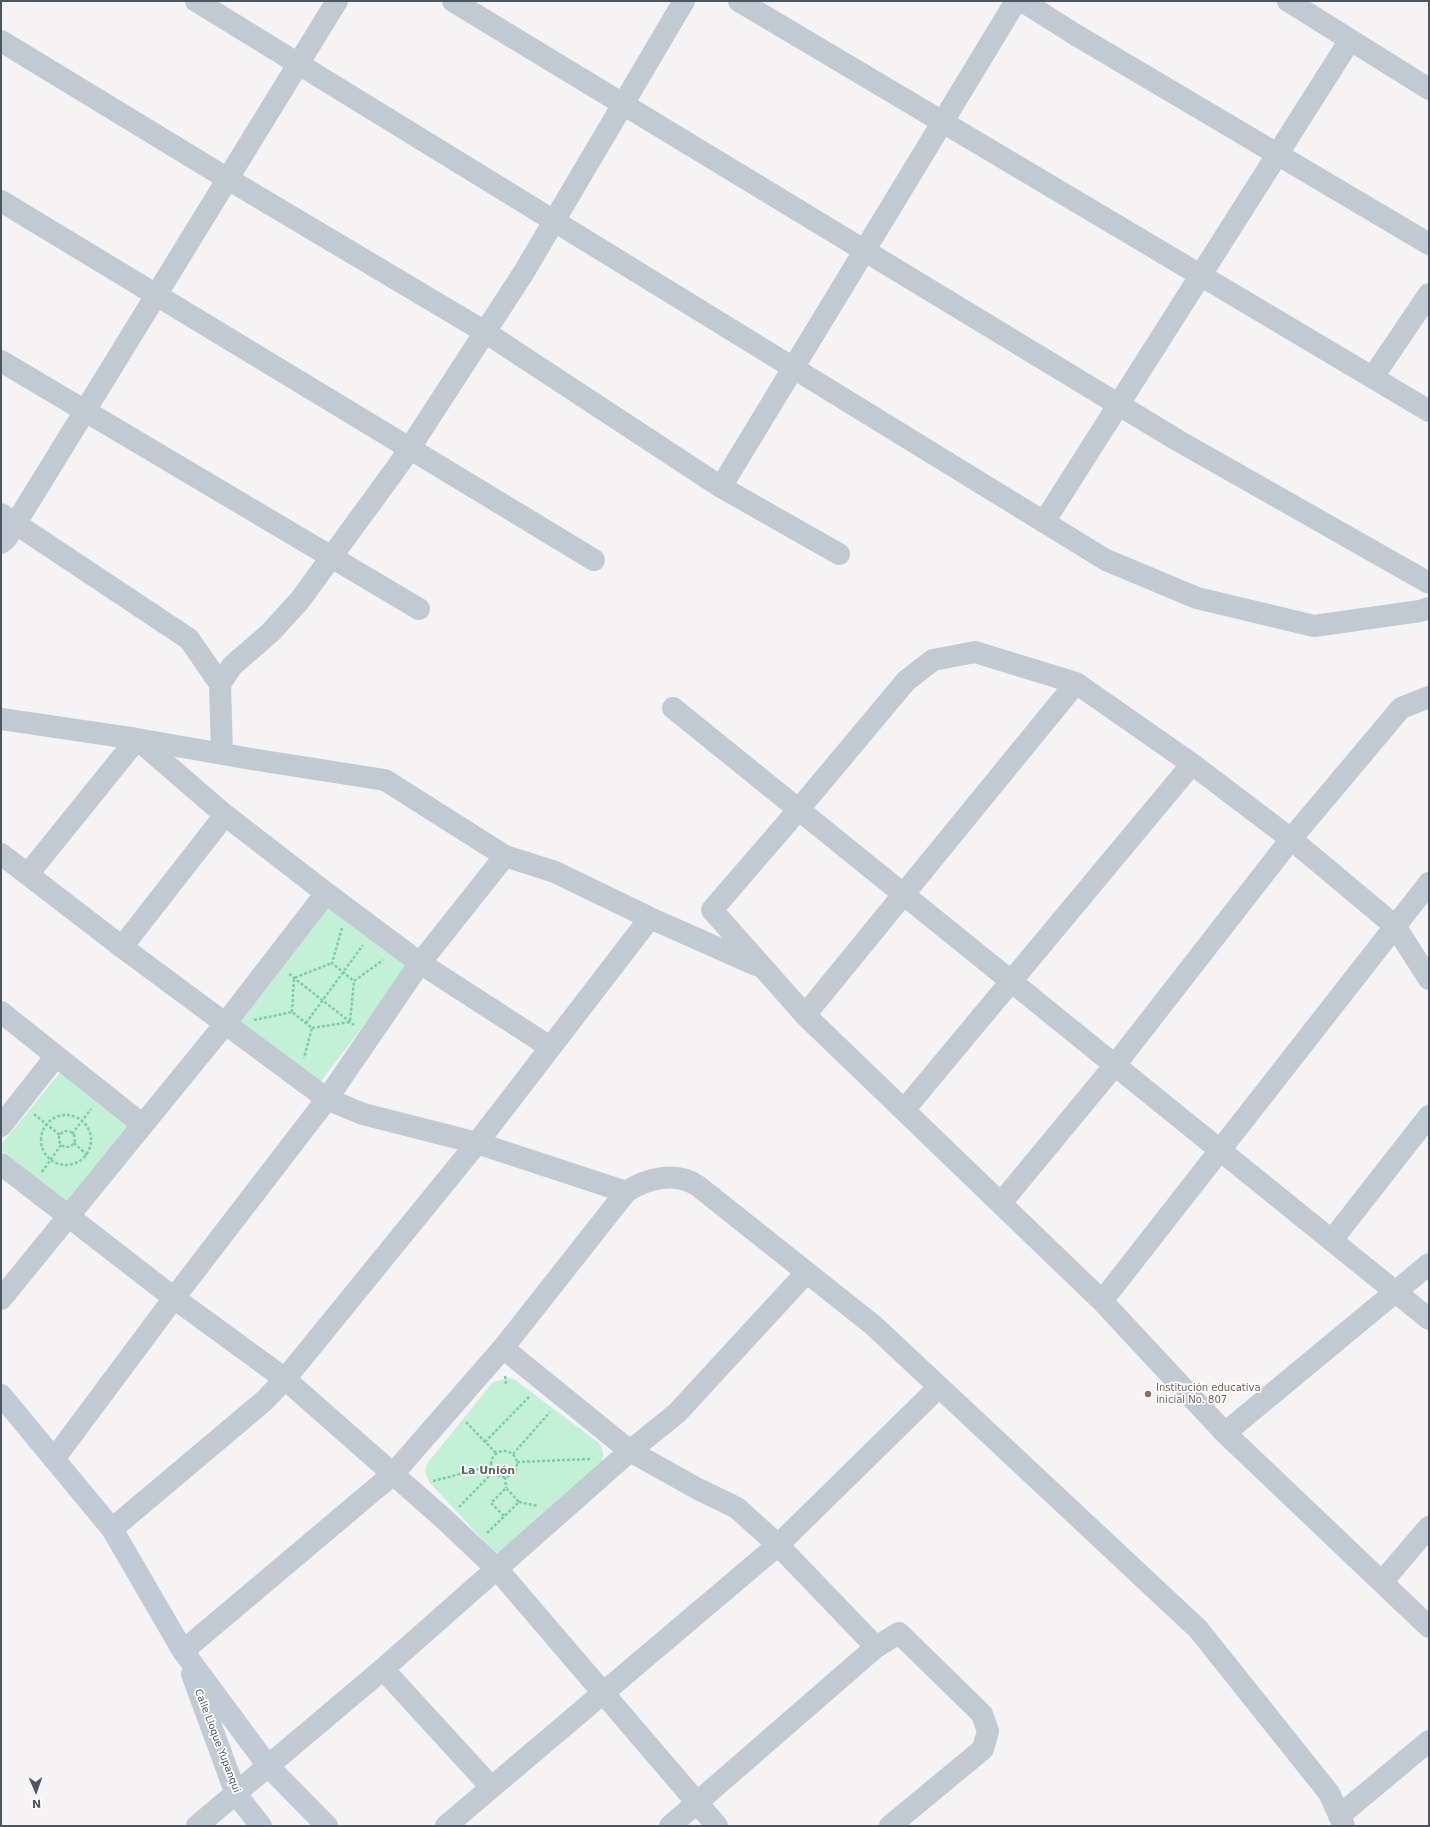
<!DOCTYPE html>
<meta charset="utf-8">
<style>
body{margin:0}
#map{position:relative;width:1430px;height:1827px;overflow:hidden;background:#f5f3f3;font-family:"DejaVu Sans",sans-serif}
canvas{display:block}
.frame{position:absolute;inset:0;border:2px solid #4a5661;pointer-events:none}
.north{position:absolute;left:16px;top:1771px;width:40px;height:40px;-webkit-text-stroke:3px #fff;paint-order:stroke;rotate:178deg;font-size:11px;font-weight:700;line-height:16px;text-align:center;color:#4a5661}
.north::after{content:'';display:block;margin:auto;width:14px;height:18px;background:#4a5661;clip-path:polygon(50% 0,100% 100%,50% 72%,0 100%)}
</style>
<div id="map">
<canvas width="1430" height="1827"></canvas>
<div class="frame"></div>
<div class="north">N</div>
</div>
<script>
const context = document.querySelector('canvas').getContext('2d');
context.lineJoin = 'round';
function fillPath(path, color) { context.fillStyle = color; context.fill(path, 'evenodd'); }
function trace(path, color, width, dash) { context.strokeStyle = color; context.lineWidth = width; context.lineCap = dash ? 'butt' : 'round'; context.setLineDash(dash || []); context.stroke(path); }
function label(font, color, halo, rows, align = 'center') {
  context.font = font + ' "DejaVu Sans",sans-serif'; context.lineWidth = 3.5; context.setLineDash([]); context.textBaseline = 'middle'; context.strokeStyle = halo; context.fillStyle = color; for (const [text, x, y, turn = 0] of rows) {
    context.save(); context.translate(x, y); context.rotate((+turn || 0) * Math.PI / 180); context.textAlign = isNaN(turn) ? turn : align; if (halo) context.strokeText(text, 0, 0); context.fillText(text, 0, 0); context.restore();
  }
}
const green = new Path2D(`
 M328,907L408,967L319,1084L239,1024Z
 M61,1071L130,1127L68,1204L1,1150V1145Z
 M509,1378L514,1379L599,1443C603,1450 604,1454 602,1462L500,1553L494,1552L430,1483L425,1472L426,1465L493,1382Z`);
const path = new Path2D(`
 M342,928L332,963L354,981L383,960
 M289,974L354,1025
 M292,1012L294,978L332,963
 M254,1020L292,1012L312,1028L304,1058
 M306,1023L363,945
 M312,1028L350,1022L354,981
 M34,1114L60,1135
 M41 1140a25 25 0 1 1 50 0a25 25 0 1 1-50 0Z
 M59 1139a8 8 0 1 1 16 0a8 8 0 1 1-16 0Z
 M72,1134L91,1109
 M74,1143L87,1155
 M42,1172L61,1145
 M505,1376L506,1384
 M466,1422L496,1453
 M485,1442L530,1396
 M491 1464a13 13 0 1 1 26 0a13 13 0 1 1-26 0Z
 M513,1454L550,1412
 M517,1462L590,1459
 M505,1477L506,1488
 M433,1481L490,1466
 M519,1502L538,1506
 M459,1507L493,1472
 M487,1533L519,1502L506,1488L491,1503L504,1516`);
const street = new Path2D(`
 M196,1L1106,560L1197,598L1314,626L1420,611L1429,608
 M453,1L1177,440L1429,583
 M739,1L1429,411
 M1022,1L1076,35L1429,244
 M1288,1L1429,89
 M1,41L228,179L485,332L721,487L839,554
 M1,201L594,560
 M1,361L419,609
 M1373,377L1429,294
 M721,487L1016,1
 M1,514L189,639L220,684
 M1044,522L1350,40
 M1,543L6,539L16,523L337,1
 M673,708L1429,1319
 M1,719L137,739L251,759L385,780L505,856L555,872L650,918L756,965
 M222,754L220,684L232,666L271,632L300,600L400,463L524,272L684,1
 M1,854L122,947L327,1099L363,1114L477,1143L626,1192
 M28,874L137,739L225,815L326,893L420,963L550,1047
 M122,947L225,815
 M1429,979L1395,926L1291,839L1192,764L1076,683L975,652L933,660L906,681L799,809L712,910L805,1015L1102,1301L1225,1433L1429,1627
 M1,1012L143,1125
 M805,1015L1076,683
 M904,1110L1192,764
 M1,1126L56,1056
 M1,1164L174,1298L285,1379L443,1518L498,1570L717,1826
 M1001,1203L1115,1065L1291,839L1401,708L1429,697
 M1332,1240L1429,1116
 M1,1299L225,1024L326,893
 M1102,1301L1429,883
 M503,1348L630,1451L696,1488L737,1508L778,1545L876,1647
 M1225,1433L1429,1264
 M54,1459L174,1298L327,1099L420,963L505,856
 M112,1529L264,1401L285,1379L477,1143L650,918
 M1382,1582L1429,1527
 M183,1651L393,1474L503,1348L626,1192C647,1178 676,1171 698,1186L873,1325L1198,1629L1329,1793L1344,1826
 M383,1669L491,1787
 M1339,1816L1429,1741
 M197,1826L383,1669L630,1451L677,1413L806,1273
 M446,1826L778,1545L939,1387
 M670,1826L876,1647L899,1633L982,1714L988,1731L983,1749L890,1826`);
const secondary = new Path2D(`
 M1,1395L112,1529L183,1651L268,1766L327,1826
 M192,1674L236,1794L261,1826`);
const markers = [
 [1148,1394,4,"#8d6e63"]
];
const educationNames = [
 ["Institución educativa",1156,1388],
 ["inicial No. 807",1156,1400]
];
const streetNames = [
 ["Calle Lloque Yupanqui",217,1741,69]
];
const neighbourhoodNames = [
 ["La Unión",488,1471]
];
fillPath(green, '#c3f1d5');
trace(path, '#7ad0a6', 2.5, [3, 2]);
trace(street, '#c1cad2', 22);
trace(secondary, '#c1cbd6', 22);
for (const [x, y, r, color] of markers) { const dot = new Path2D(); dot.arc(x, y, r, 0, 2 * Math.PI); context.fillStyle = color; context.fill(dot); trace(dot, '#fff', 1.5); }
label('10px', '#785e54', '#fff', educationNames, 'left');
label('10px', '#4a5661', '#fff', streetNames);
label('bold 11px', '#5f6368', '#fff', neighbourhoodNames);
</script>
